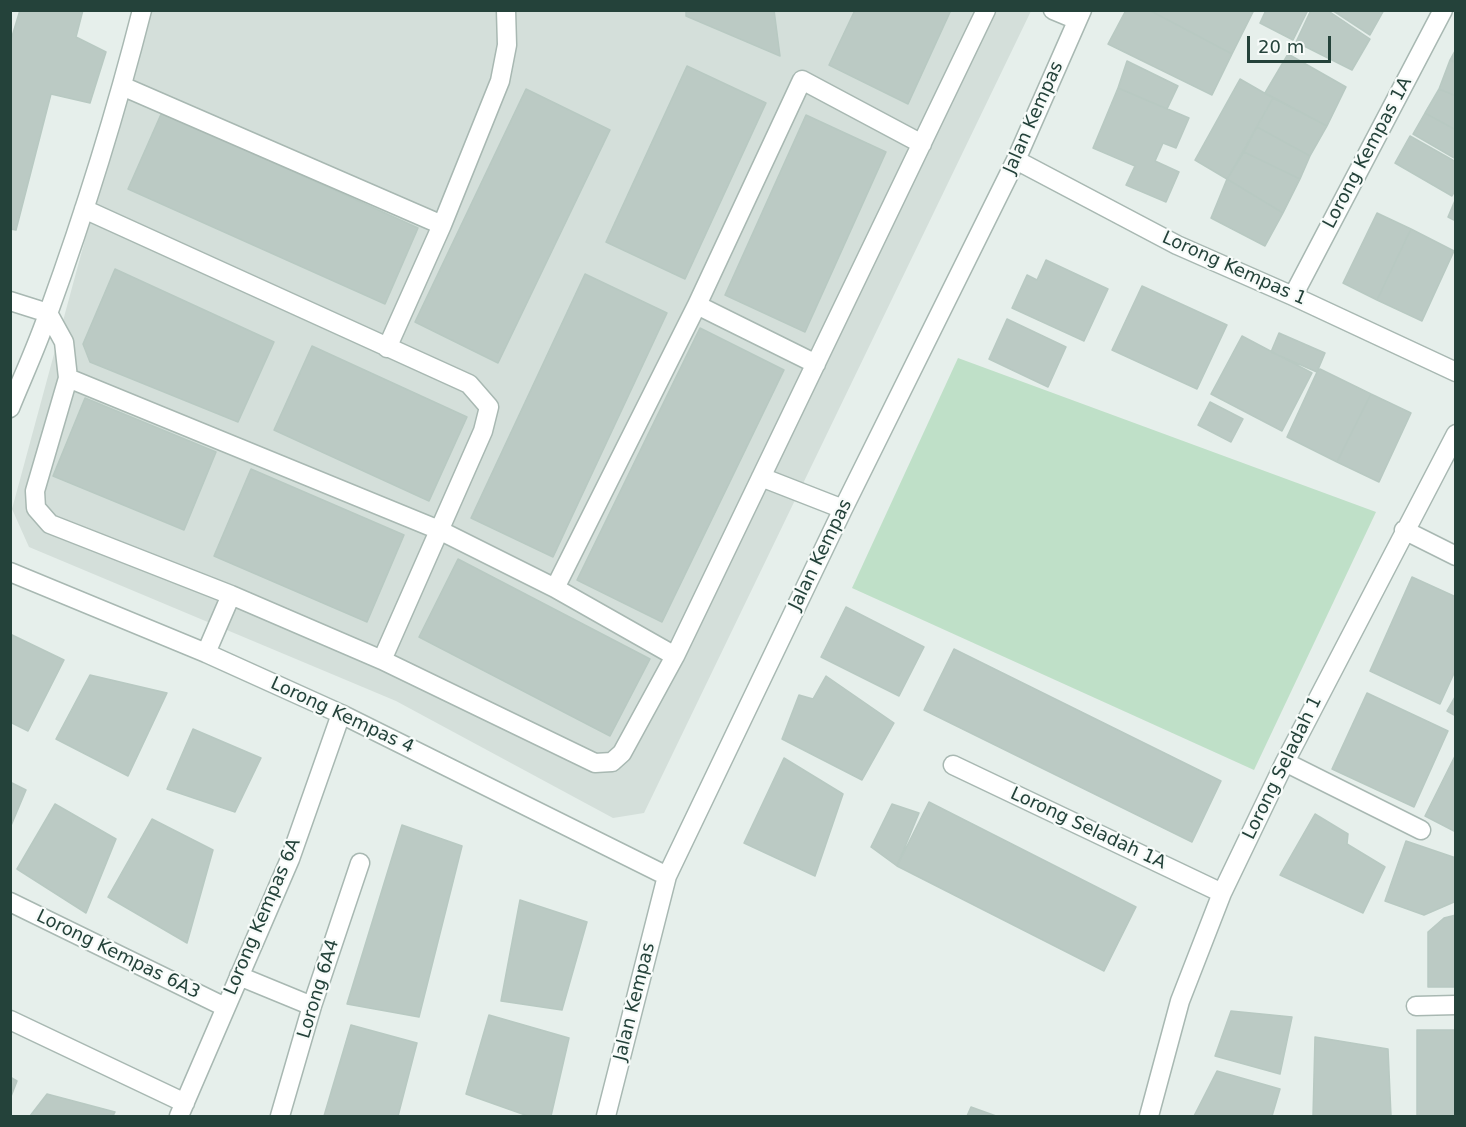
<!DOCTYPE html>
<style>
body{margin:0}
#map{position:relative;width:1466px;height:1127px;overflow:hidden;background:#e6efeb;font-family:"DejaVu Sans",sans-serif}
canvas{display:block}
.frame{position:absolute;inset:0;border:12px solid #24423a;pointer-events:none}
.scale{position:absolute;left:1247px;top:36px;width:84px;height:27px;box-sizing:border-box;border:3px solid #24423a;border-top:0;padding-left:8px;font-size:18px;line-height:21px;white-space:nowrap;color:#24423a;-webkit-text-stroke:4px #f7fbf9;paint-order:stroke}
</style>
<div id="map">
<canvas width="1466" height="1127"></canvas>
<div class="frame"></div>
<div class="scale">20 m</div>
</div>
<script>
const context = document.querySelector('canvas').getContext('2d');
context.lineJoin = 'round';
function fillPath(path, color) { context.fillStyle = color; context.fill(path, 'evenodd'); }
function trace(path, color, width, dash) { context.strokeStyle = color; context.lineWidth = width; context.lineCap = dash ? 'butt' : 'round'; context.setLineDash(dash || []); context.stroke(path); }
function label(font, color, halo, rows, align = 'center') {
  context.font = font + ' "DejaVu Sans",sans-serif'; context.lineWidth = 4.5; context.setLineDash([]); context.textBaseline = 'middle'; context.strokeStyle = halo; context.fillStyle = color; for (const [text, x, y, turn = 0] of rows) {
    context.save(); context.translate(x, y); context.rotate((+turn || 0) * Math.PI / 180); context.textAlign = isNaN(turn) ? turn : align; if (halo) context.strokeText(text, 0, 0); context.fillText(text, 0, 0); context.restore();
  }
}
const built = new Path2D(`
 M147,11H1031L644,813L613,818L396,701L29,547L12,509Z`);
const green = new Path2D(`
 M958,358L1376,512L1254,770L852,588Z`);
const building = new Path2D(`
 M20,10H83L76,37L106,52L90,103L51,94L16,230L10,229V43Z
 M686,10H774L780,56L686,16Z
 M855,10H951L908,104L829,65Z
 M1126,10H1149L1232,54L1212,95L1108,44Z
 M1149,10H1254L1232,54Z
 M1266,10H1308L1293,40L1260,23Z
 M1311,10H1327L1370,39L1352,70L1296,42Z
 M1332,10H1384L1370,35Z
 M1456,49V63L1450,60Z
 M1288,54L1346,87L1327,126L1265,93Z
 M1450,60L1456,63V96L1439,89Z
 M1127,61L1178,86L1167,109L1118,88Z
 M687,66L766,103L685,279L606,242Z
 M1240,79L1273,98L1227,179L1195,160Z
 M1118,88L1189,118L1176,148L1163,143L1155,161L1179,172L1166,202L1126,185L1135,166L1093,148Z
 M526,89L610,130L498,363L415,322Z
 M1439,89L1456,96V130L1425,113Z
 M1273,98L1327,126L1310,156L1257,127Z
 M162,112L418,228L385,304L128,189Z
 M1425,113L1456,130V159L1413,134Z
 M806,115L886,152L805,332L725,295Z
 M1257,127L1310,156L1300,179L1244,152Z
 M1410,136L1456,162V189L1452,196L1395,163Z
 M1244,152L1300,179L1283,213L1227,179Z
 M1227,179L1283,213L1265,246L1211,218Z
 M1456,198V221L1448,217Z
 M1377,213L1411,229L1377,300L1343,283Z
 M1411,229L1454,251L1422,321L1377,300Z
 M1046,260L1108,289L1084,341L1012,308L1027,275L1037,280Z
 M115,269L274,342L238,422L90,362L83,344Z
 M585,274L667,313L553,557L471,518Z
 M1142,286L1227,325L1197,389L1112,350Z
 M1007,319L1066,347L1048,387L989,359Z
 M700,328L784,370L662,622L577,580Z
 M1279,333L1325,353L1317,372L1271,352Z
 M1242,336L1312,373L1282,431L1211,394Z
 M312,346L467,417L429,501L274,430Z
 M1320,369L1371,394L1337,462L1287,437L1317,372Z
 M1371,394L1411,413L1379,482L1337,462Z
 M85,398L216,452L184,530L53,476Z
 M1210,402L1243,419L1231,442L1198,425Z
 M251,469L404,535L367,622L214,556Z
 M458,559L650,659L610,736L419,637Z
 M1412,577L1456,597V669L1440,704L1370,671Z
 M846,607L924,647L899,696L821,657Z
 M10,634L64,660L28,731L10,722Z
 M954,649L1221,781L1192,842L924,710Z
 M90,675L167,693L128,776L56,739Z
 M826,676L894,723L862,780L782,739L799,695L813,699Z
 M1367,693L1448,731L1414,807L1332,769Z
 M1456,695V716L1447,711Z
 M193,729L261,758L235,812L167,789Z
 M1456,754V832L1425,816Z
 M784,758L843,794L815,876L744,843Z
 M10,782L26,790L10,828Z
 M929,802L1136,907L1104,971L897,866Z
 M55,804L116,839L86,913L17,869Z
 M892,804L919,813L897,866L871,847Z
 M1315,814L1348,834L1347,844L1385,867L1363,913L1280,875Z
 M152,819L213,850L187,943L108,897Z
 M402,825L462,846L419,1017L347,1004Z
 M1406,841L1456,858V896L1454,902L1424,915L1385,901Z
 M520,900L587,922L562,1010L501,1001Z
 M1456,915V987H1428V932L1444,918Z
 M1231,1011L1292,1017L1280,1074L1215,1056Z
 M489,1015L569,1038L551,1116H528L466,1094Z
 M351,1025L417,1043L398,1116H324Z
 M1417,1030H1456V1116H1417Z
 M1315,1037L1388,1049L1391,1116H1313Z
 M1217,1071L1280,1089L1272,1116H1194Z
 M10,1077L17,1081L10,1099Z
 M47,1094L115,1112L113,1116H30Z
 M971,1107L996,1116H967Z`);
const minor = new Path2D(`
 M1053,10L1077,20
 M122,86L442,225
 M1016,160L1177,245L1293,296L1456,372
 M84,209L469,384L489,407L483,431L382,660
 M1293,296L1443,10
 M10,301L48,313
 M48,313L64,342L68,378L35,491L36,508L50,524L231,595L382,660L595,763L612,762L622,753L675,656L986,10
 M387,348L442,225L500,81L507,45L506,10
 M816,364L697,305L802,80L922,144
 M68,378L439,530L555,588L675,656
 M10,408C23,376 38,344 49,311C85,212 116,112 142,10
 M761,477L843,509
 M1404,530L1456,556
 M10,572L206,653L341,714L667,876
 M555,588L697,305
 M206,653L231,595
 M1285,762L1421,830
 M953,765L1222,893
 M10,902L225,1007
 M239,976L312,1006
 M1416,1006L1456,1005
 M10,1020L185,1103
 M179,1116L290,859L341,714
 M280,1116L312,1006L360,863
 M606,1116L667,876L843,509L1016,160L1082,10
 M1149,1116L1180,1001L1222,893L1285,762L1456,434`);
const streetNames = [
 ["Jalan Kempas",1034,118,-66],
 ["Lorong Kempas 1A",1368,153,-62],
 ["Lorong Kempas 1",1234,269,24],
 ["Jalan Kempas",821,555,-64],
 ["Lorong Kempas 4",342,716,25],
 ["Lorong Seladah 1",1283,768,-64],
 ["Lorong Seladah 1A",1088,829,25],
 ["Lorong Kempas 6A",263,917,-67],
 ["Lorong Kempas 6A3",118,955,26],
 ["Lorong 6A4",319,989,-73],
 ["Jalan Kempas",635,1002,-76]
];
fillPath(built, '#d4dfda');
fillPath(green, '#bfe0c8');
fillPath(building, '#bbcac4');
trace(building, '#b8c9c2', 1.5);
trace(minor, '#a8b8b2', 21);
trace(minor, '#fff', 18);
label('18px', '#24423a', '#f7fbf9', streetNames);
</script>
